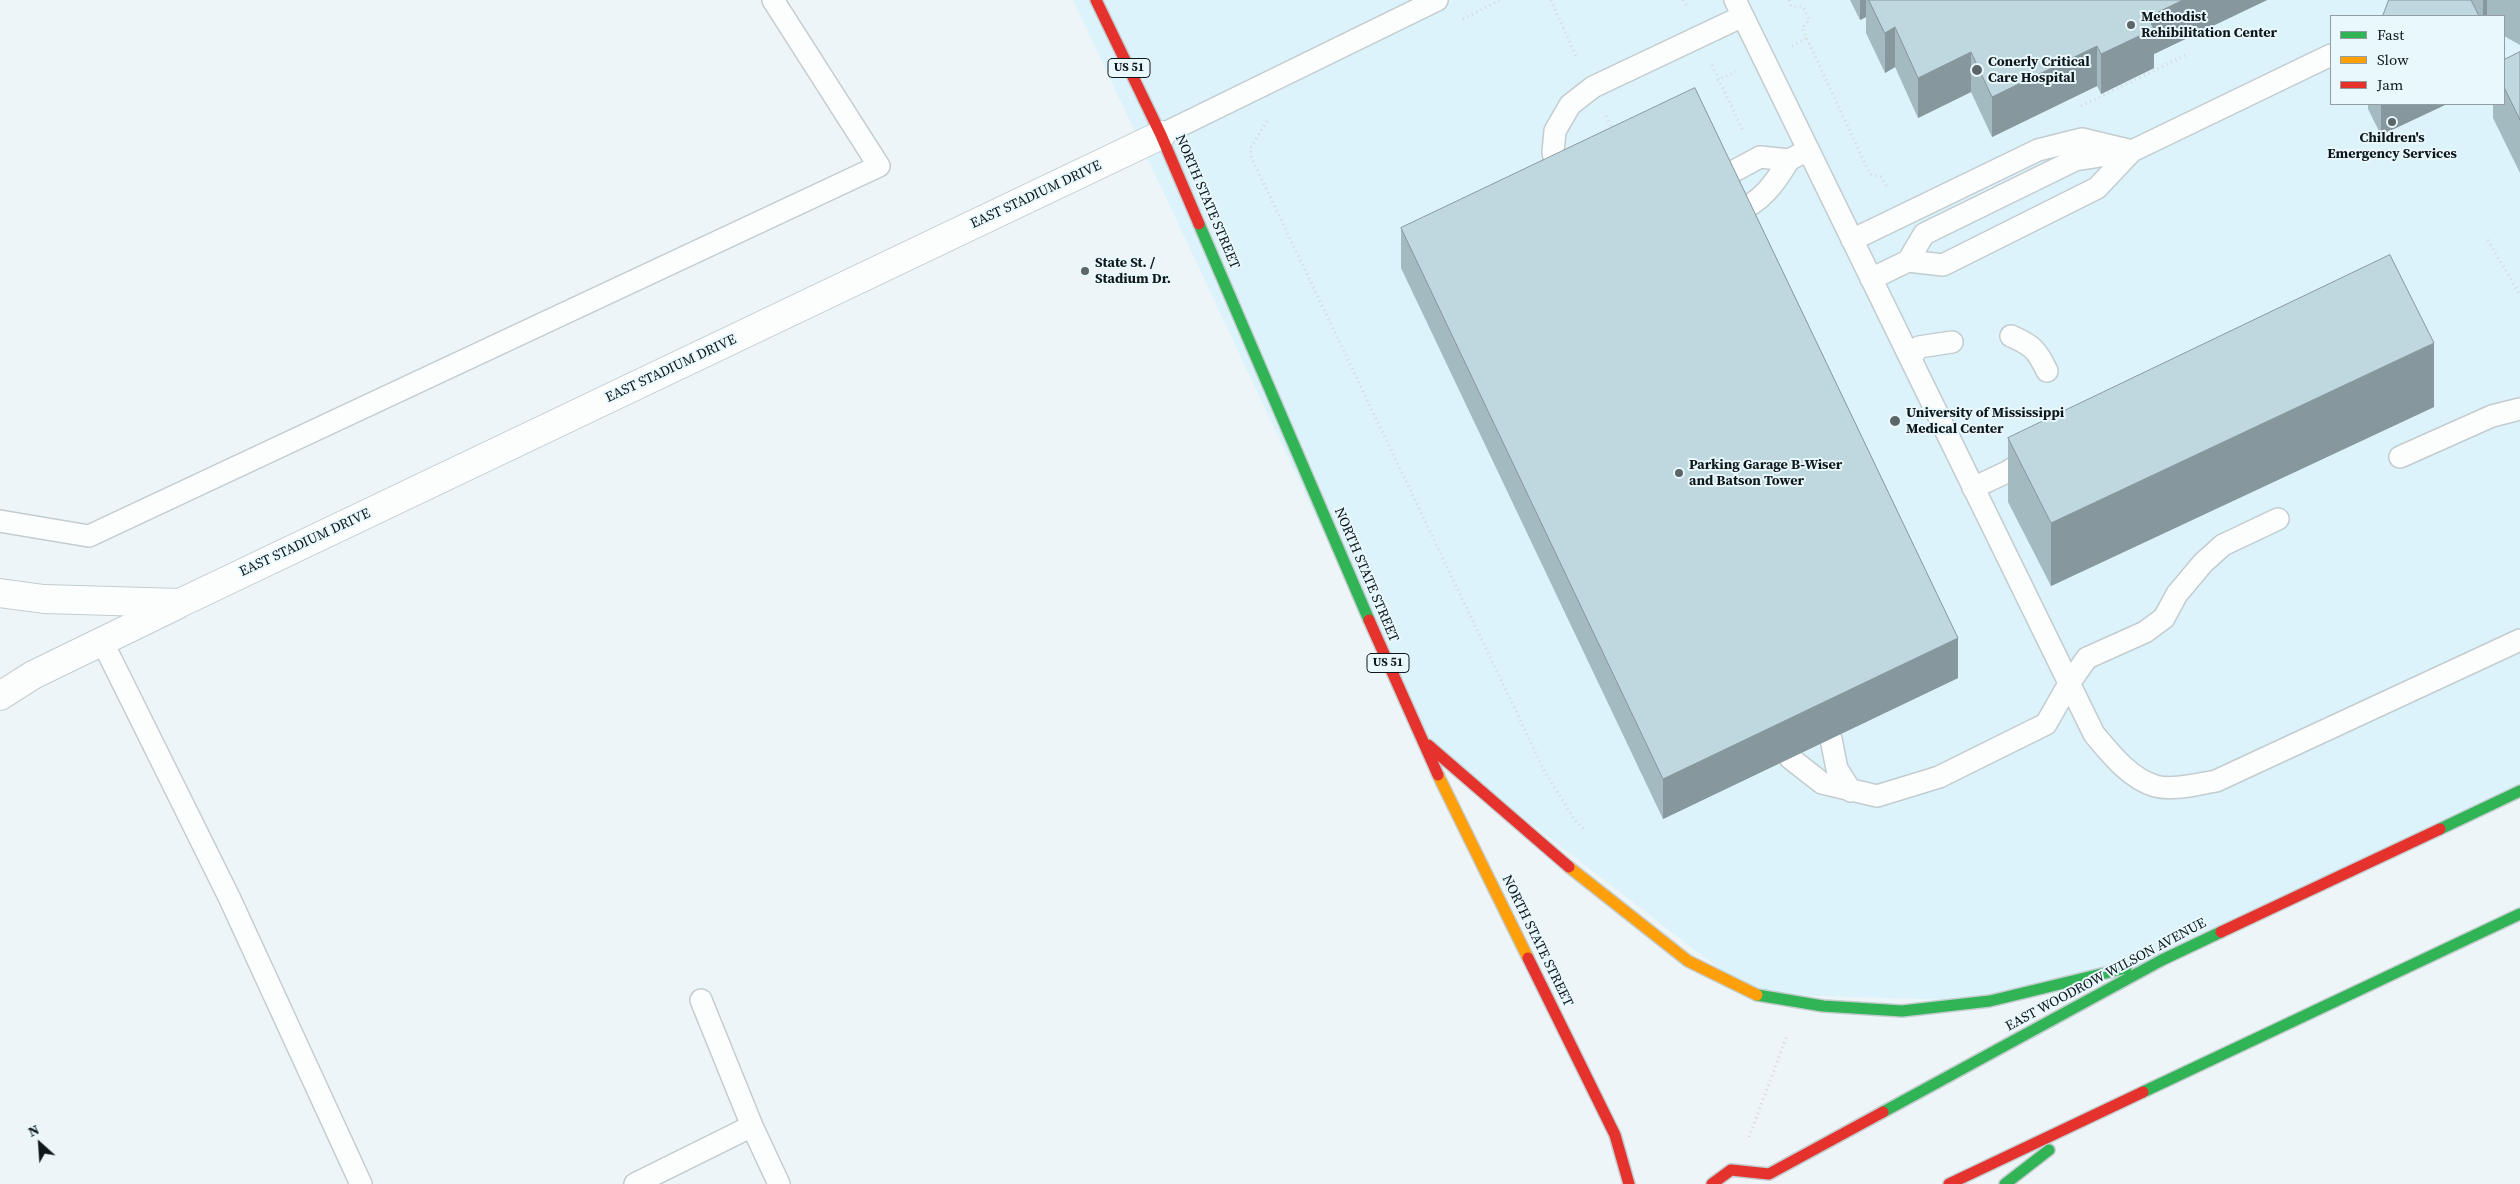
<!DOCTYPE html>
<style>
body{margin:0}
#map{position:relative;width:2520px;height:1184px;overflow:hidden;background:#edf5f8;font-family:"Source Serif 4",serif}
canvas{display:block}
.legend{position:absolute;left:2330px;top:15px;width:175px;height:90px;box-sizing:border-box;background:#e8f8fd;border:1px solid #919ea2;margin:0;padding:6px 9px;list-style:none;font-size:15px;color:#0e171a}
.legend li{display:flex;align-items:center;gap:10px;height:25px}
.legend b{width:25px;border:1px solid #919ea2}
.north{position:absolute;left:15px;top:1119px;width:50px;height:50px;-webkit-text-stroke:4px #e8f8fd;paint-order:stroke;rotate:334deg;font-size:14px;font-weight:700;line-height:20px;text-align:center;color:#0e171a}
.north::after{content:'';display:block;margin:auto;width:18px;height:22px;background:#0e171a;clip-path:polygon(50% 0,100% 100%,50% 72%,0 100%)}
</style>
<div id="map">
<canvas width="2520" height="1184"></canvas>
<ul class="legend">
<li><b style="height:6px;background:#30b455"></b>Fast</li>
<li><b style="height:6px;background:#ff9f0a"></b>Slow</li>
<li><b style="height:6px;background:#e5322d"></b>Jam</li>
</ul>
<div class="north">N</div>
</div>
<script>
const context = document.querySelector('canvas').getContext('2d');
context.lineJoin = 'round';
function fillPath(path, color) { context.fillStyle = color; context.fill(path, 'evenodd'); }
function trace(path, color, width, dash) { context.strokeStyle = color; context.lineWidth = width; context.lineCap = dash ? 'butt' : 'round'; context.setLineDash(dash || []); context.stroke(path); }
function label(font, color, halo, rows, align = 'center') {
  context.font = font + ' "Source Serif 4",serif'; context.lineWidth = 4; context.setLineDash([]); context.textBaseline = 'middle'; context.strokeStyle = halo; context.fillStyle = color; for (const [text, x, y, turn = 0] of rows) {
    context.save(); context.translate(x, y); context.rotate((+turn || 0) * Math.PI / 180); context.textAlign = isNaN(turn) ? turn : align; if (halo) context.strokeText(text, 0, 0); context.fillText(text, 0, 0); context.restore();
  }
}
const built = new Path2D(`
 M1073,0H2520V789L2162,960L1990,1001L1752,994L1420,738ZM2331,16H2504V104H2331Z`);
const path = new Path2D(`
 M1551,0L1577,59
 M1683,0L1688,8
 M1789,0L1791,6L1803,7L1809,20L1802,28L1870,174L1881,177L1888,188
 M1463,19L1500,0
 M1792,46L1807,38
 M1712,65L1743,131
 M1717,80L1736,72
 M2081,106L2188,54
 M1606,116L1613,131
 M1267,121L1250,149L1252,159L1545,772L1574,819L1586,832
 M2488,240L2520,295
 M1749,1137L1787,1036`);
const lane = new Path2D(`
 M1735,0L2094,734C2110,753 2129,778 2155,786C2173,791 2197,784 2216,781L2520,640
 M1161,135L1437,0
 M1559,182L1553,152L1555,131L1570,105L1593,87L1743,16
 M1721,182L1734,171L1760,157L1789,160L1808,150
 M1736,212C1762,202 1775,183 1789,160
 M1852,240L2038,150L2082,139L2132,151L2097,188L1943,265L1908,261L1871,279
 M1908,261L1924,234L2075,160L2132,151L2331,55
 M2011,336C2032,345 2037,350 2047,371
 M1910,358L1919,347L1952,342
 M2400,457L2492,416L2520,409
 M1973,488L2007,472L2032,456
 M0,521L89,536L879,166L773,0
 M102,641L229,897L361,1184
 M1831,739L1837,769L1851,791
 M1790,758L1822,783L1877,796L1939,777L2046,724L2070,682L2087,658L2145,632L2164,618L2177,594L2203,563L2223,545L2278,519
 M701,1000L752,1126
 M635,1184L752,1126L779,1184`);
const street = new Path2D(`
 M0,593L44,599L180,603L1161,135
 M0,696L33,675L177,605`);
const fast = new Path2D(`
 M1199,224L1369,620
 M2440,829L2520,791
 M1757,995L1823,1006L1902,1011L1990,1001L2126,968
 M2143,1092L2520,914
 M1883,1112L2162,960L2221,932
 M2005,1184L2049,1150`);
const slow = new Path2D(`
 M1438,775L1528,958
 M1569,867L1688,961L1757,995`);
const jam = new Path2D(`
 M1096,0L1161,135L1199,224
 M1369,620L1438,775
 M1428,745L1569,867
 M2221,932L2440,829
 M1528,958L1615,1135L1629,1184
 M1712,1184L1731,1170L1769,1174L1883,1112
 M1949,1184L2143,1092`);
const wall = new Path2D(`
 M1850,0H2267L2154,54V68L2101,94L2097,86L1992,137L1971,92L1918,118L1895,67L1885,73L1866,33V17L1860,20Z
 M2389,0H2520V45L2504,36V16H2383Z
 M2520,52V173L2493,118V104H2504V60Z
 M2368,104H2447L2381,135L2368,109Z
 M1401,228L1958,678L1663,819L1401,268Z
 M2434,407L2051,586L2008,502V438Z`);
const shadedWall = new Path2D(`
 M1860,0H1866V17L1860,20Z
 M2183,0H2267L2154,54V68L2101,94V54L2148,17Z
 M2483,0H2487V16H2483Z
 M1895,27V67L1885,73V33Z
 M2097,46V86L1992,137V97Z
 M1971,52V92L1918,118V78Z
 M2381,104H2447L2381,135Z
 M2434,343V407L2051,586V523Z
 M1958,638V678L1663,819V779Z`);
const building = new Path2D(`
 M1869,0H2183L2148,17L2154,29L2101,54L2097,46L1992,97L1971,52L1918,78L1895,27L1885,33Z
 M2389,0H2471L2479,16H2383Z
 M2520,52V120L2504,87V60Z
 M1695,88L1958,638L1663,779L1401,228Z
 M2390,255L2434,343L2051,523L2008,438Z`);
const markers = [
 [2131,25,5,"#5c6568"],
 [1977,70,6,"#5c6568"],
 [2392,122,5,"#5c6568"],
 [1085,271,5,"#5c6568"],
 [1895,421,6,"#5c6568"],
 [1679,473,5,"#5c6568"]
];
const shields = [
 [1129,68,42],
 [1388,663,42]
];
const shieldNames = [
 ["US 51",1129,68],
 ["US 51",1388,663]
];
const poiNames = [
 ["Methodist",2141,17],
 ["Rehibilitation Center",2141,33],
 ["Conerly Critical",1988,62],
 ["Care Hospital",1988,78],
 ["Children's",2392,138,"center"],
 ["Emergency Services",2392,154,"center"],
 ["State St. /",1095,263],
 ["Stadium Dr.",1095,279],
 ["University of Mississippi",1906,413],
 ["Medical Center",1906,429],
 ["Parking Garage B-Wiser",1689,465],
 ["and Batson Tower",1689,481]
];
const streetNames = [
 ["EAST STADIUM DRIVE",1036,195,-25],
 ["NORTH STATE STREET",1207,202,67],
 ["EAST STADIUM DRIVE",671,369,-25],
 ["EAST STADIUM DRIVE",305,543,-25],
 ["NORTH STATE STREET",1366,575,67],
 ["NORTH STATE STREET",1537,941,64],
 ["EAST WOODROW WILSON AVENUE",2106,975,-28]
];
fillPath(built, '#dcf3fb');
trace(lane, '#c3cccf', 24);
trace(street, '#c3cccf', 30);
trace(fast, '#c3cccf', 14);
trace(slow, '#c3cccf', 14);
trace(jam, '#c3cccf', 14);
trace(path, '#d4d7d9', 3, [1, 4]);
trace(lane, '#fcfefe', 21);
trace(street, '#fcfefe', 28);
trace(fast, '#30b455', 11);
trace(slow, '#ff9f0a', 11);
trace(jam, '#e5322d', 11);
fillPath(wall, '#a4bac1');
fillPath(shadedWall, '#86979d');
fillPath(building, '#bfd8e0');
trace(building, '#86979d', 1);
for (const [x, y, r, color] of markers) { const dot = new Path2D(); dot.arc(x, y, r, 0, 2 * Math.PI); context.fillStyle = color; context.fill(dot); trace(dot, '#e8f8fd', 2); }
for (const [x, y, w] of shields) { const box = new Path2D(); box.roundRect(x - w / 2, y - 9.5, w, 19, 4); context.fillStyle = '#e8f8fd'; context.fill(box); trace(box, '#0e171a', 1); }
label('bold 12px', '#0e171a', null, shieldNames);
label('bold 14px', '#0e171a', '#e8f8fd', poiNames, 'left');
label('14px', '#0e171a', '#e8f8fd', streetNames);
</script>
